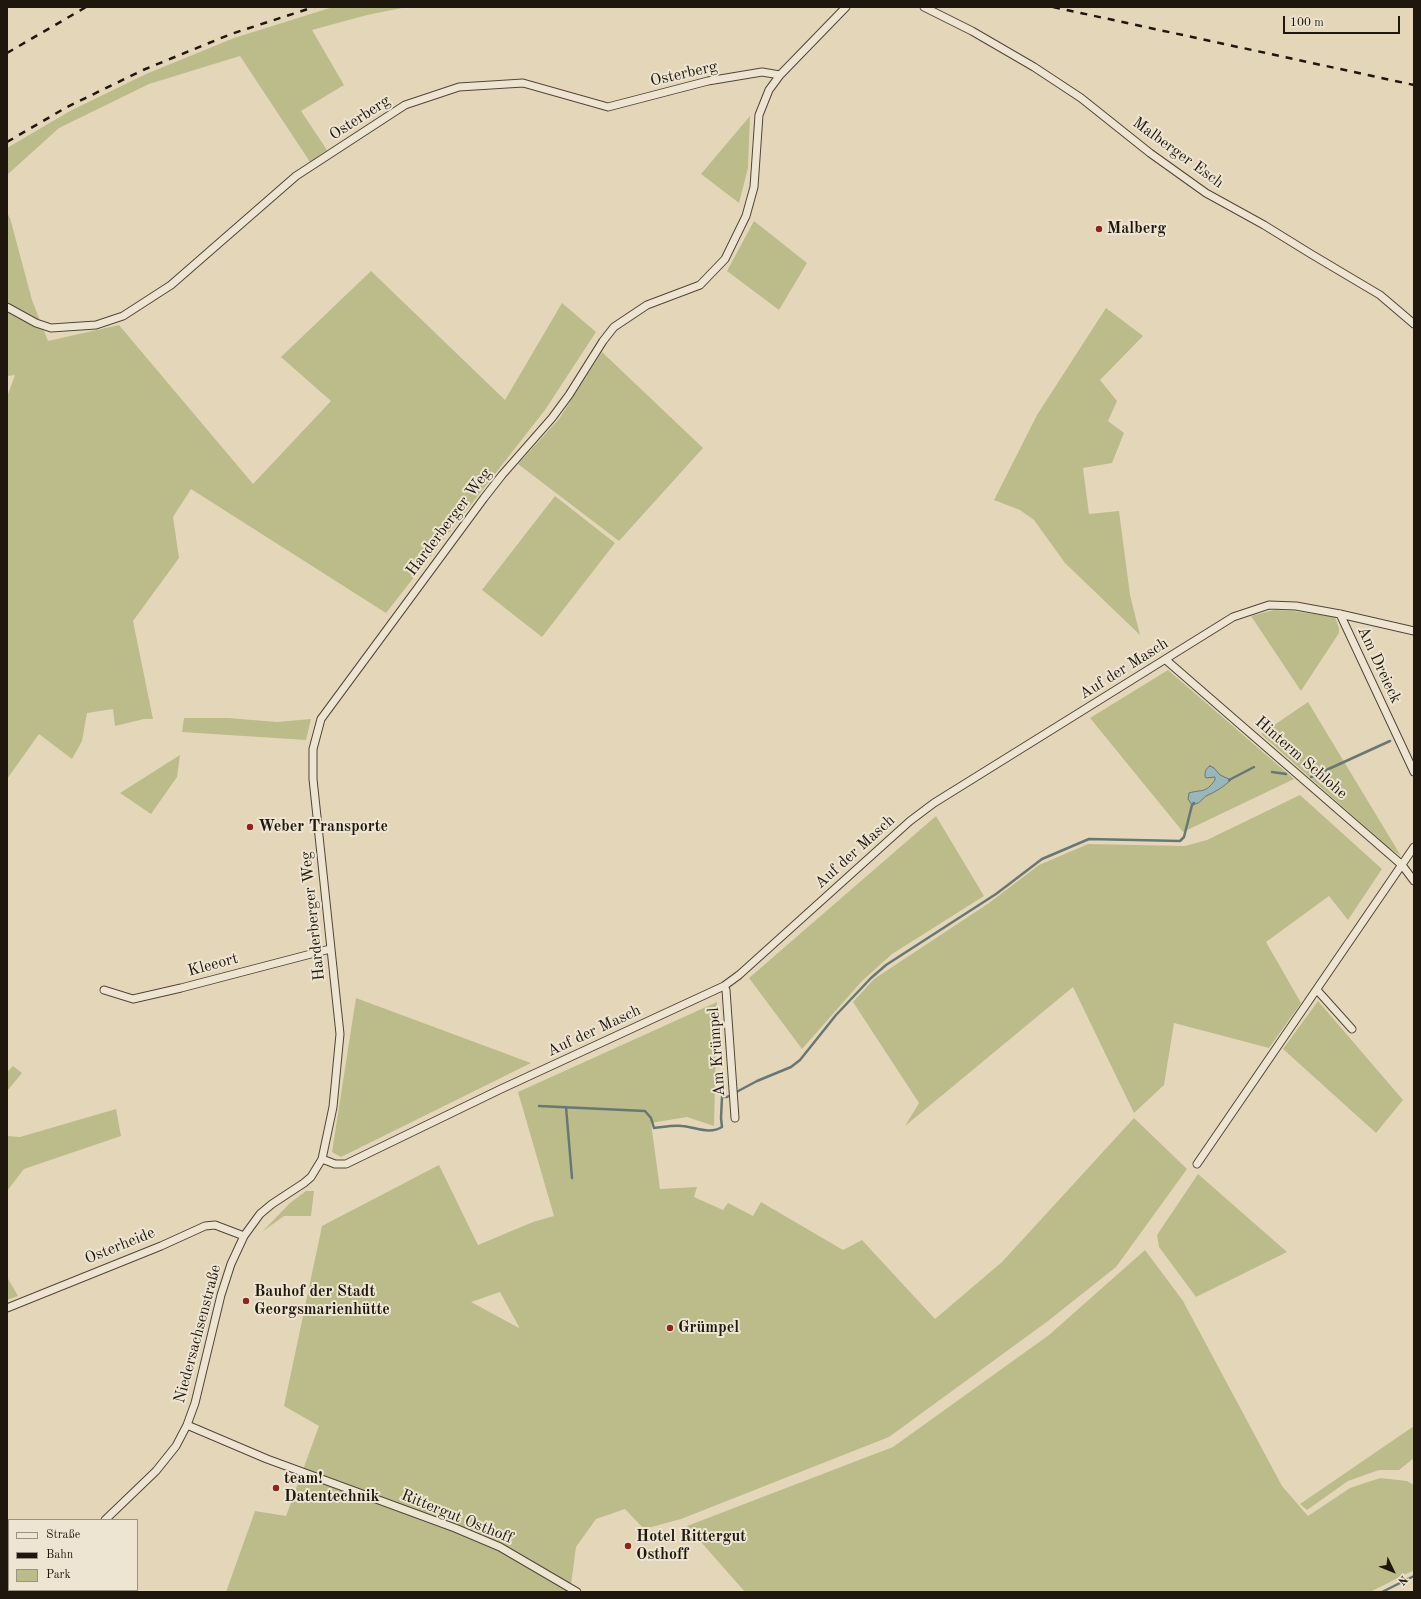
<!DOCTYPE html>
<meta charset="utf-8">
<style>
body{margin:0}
#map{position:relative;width:1421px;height:1599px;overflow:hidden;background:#e4d7b9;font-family:"Old Standard TT",serif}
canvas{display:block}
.frame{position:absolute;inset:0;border:8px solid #1f160d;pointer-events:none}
.legend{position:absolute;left:8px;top:1519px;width:130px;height:72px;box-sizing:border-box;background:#ede5d2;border:1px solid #9b9283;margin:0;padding:5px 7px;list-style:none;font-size:12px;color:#1f160d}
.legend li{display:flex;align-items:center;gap:8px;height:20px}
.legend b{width:20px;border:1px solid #9b9283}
.north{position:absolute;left:1373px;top:1551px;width:40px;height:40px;-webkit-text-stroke:3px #ede5d2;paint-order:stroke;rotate:133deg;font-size:11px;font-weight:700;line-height:16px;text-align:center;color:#1f160d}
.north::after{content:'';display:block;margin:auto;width:14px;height:18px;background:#1f160d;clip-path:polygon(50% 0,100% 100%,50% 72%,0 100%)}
.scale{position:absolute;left:1283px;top:16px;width:117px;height:18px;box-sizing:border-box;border:2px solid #1f160d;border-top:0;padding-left:5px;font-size:12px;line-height:14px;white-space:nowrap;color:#1f160d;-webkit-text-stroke:3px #ede5d2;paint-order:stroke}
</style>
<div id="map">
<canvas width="1421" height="1599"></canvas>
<div class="frame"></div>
<ul class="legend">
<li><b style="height:5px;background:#ede5d2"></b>Straße</li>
<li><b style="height:5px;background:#1f160d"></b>Bahn</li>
<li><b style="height:11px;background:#bbbc8a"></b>Park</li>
</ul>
<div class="north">N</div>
<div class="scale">100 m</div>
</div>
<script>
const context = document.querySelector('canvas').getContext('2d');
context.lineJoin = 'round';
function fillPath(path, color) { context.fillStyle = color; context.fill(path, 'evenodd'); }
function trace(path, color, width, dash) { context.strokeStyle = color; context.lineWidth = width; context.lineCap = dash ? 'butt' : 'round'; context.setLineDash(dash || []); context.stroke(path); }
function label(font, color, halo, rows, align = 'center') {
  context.font = font + ' "Old Standard TT",serif'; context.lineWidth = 4; context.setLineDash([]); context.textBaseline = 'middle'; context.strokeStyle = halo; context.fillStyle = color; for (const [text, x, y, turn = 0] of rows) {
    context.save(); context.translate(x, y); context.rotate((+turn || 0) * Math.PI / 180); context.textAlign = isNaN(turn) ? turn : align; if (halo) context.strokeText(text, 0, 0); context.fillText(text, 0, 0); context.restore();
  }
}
const green = new Path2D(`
 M333,7H407L367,15L312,30L344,85L301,111L327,150L310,162L240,56L149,84L59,128L7,175V148L70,111L146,74L234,38Z
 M750,116L748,168L739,203L701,174Z
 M7,213L10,218L32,300L48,341L119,325L253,484L331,401L281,357L371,271L505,400L562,303L596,332L545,410L386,613L191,489L173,517L179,558L133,621L153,719H144L115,726L113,709L87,713L82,741L72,759L39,734L7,779V397L15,375L7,376Z
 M754,221L807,263L779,310L727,271Z
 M1106,308L1143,336L1100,380L1117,401L1108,421L1124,433L1112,463L1083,468L1089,514L1119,511L1130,595L1140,635L1065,563L1034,520L1020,510L994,500L1037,415Z
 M602,352L703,448L619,541L518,464L559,419Z
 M555,496L615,543L542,637L482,590Z
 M1274,610L1293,611L1335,617L1339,628V633L1301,691L1251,616Z
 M1168,670L1294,779L1183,832L1090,718Z
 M1308,702L1401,856L1389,848L1261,734Z
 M184,718H228L277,722L311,719L306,740L182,732Z
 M180,755L177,777L151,814L120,793Z
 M1300,795L1382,869L1348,920L1329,896L1266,942L1301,1003L1269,1048L1174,1023L1164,1085L1134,1113L1073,987L905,1126L919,1103L853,1002L874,979L989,903L1039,865L1088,844L1185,846L1207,840Z
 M936,816L984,896L892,954L862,981L802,1049L749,978Z
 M356,998L531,1063L341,1157L332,1152Z
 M1318,1001L1403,1100L1376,1133L1283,1049Z
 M717,1002L714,1126L687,1117L651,1123L660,1189L697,1187L694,1197L723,1210L728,1203L753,1216L761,1202L843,1250L862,1240L935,1319L1002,1262L1134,1118L1187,1169L1116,1267L1048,1321L889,1437L681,1519L644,1529L625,1509L596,1519L576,1547L570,1592H226L255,1511L286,1516L319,1426L284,1406L322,1226L439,1165L478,1245L533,1222L554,1216L518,1092ZM500,1292L519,1327V1328L471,1302Z
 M13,1066L22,1073L7,1091V1072Z
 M116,1109L121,1136L24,1169L7,1191V1136L20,1137Z
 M1198,1174L1287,1252L1196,1297L1159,1247L1157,1235Z
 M306,1191H314L311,1216H284L262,1232L290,1203Z
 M1145,1250L1183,1301L1282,1486L1308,1516L1350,1488L1380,1478L1407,1481L1414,1485V1570L1370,1592H745L687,1526L893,1447L1049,1335Z
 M7,1277L18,1296L7,1300Z
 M1414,1426V1458L1399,1470H1379L1348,1481L1307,1510L1300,1504Z`);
const water = new Path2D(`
 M1210,766L1214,768L1220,775L1231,780C1223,787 1217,791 1208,795C1200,799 1204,802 1192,805L1188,799L1189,793C1202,789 1205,794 1215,780V777L1206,778L1205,776C1205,771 1206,768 1210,766Z`);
const stream = new Path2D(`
 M1272,772L1286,774
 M1311,777L1390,741
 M1229,780L1254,767
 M539,1106L645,1111L651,1118L654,1128C664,1127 673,1125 682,1126C696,1127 709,1135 722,1127L721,1118L722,1097H727L757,1081L791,1067L800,1060L836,1015L871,978L886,965L996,894L1042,859L1089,839L1180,841L1184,837L1192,805L1194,803
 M566,1107L572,1178
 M1382,1592L1414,1576`);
const street = new Path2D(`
 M924,7L972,31L1034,67L1081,98L1150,153L1206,193L1264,225L1311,254L1380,295L1414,324
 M7,307L36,323L51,328L96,325L123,316L171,285L296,176L405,105L459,87L523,83L608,107L708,81L762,72L780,75
 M1340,614L1414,772
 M1166,660L1402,865L1414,881
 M724,986L726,990L735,1118
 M104,990L133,999L181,988L330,949
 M1317,990L1352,1029
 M322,1159L335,1164H346L501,1089L724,986L739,975L910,821L934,803L1233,617L1269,605L1296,606L1340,614L1414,631
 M1197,1164L1414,847
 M7,1308L161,1246L205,1226L215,1225L244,1236
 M187,1425L267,1459L455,1528L500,1547L577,1592
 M105,1520L156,1471L176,1446L187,1425L195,1403L221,1295L231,1264L244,1236L260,1214L272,1204L304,1183L311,1177L322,1159L333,1107L340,1034L313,779V749L321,719L484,498L502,475L552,418L569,395L603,341L614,327L647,305L700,285L725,259L746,216L754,187L759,115L769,90L780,75L846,7
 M26,1592L28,1590`);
const rail = new Path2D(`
 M1053,7L1414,85
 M7,53L86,7
 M7,142L67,107L143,70L231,34L314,7`);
const markers = [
 [1099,229,4,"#8f2418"],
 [250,827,4,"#8f2418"],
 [246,1301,4,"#8f2418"],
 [670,1328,4,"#8f2418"],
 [276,1488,4,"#8f2418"],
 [628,1546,4,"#8f2418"]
];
const streetNames = [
 ["Osterberg",684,74,-13],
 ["Osterberg",360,118,-33],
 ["Malberger Esch",1178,153,36],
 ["Harderberger Weg",449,522,-53],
 ["Am Dreieck",1379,665,65],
 ["Auf der Masch",1124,669,-32],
 ["Hinterm Schlohe",1301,758,41],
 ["Auf der Masch",855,852,-42],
 ["Harderberger Weg",313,916,-96],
 ["Kleeort",213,965,-15],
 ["Auf der Masch",594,1031,-25],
 ["Am Krümpel",717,1052,-94],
 ["Osterheide",120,1246,-22],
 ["Niedersachsenstraße",198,1334,-75],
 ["Rittergut Osthoff",457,1517,22]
];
const poiNames = [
 ["Malberg",1107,229],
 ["Weber Transporte",258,827],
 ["Bauhof der Stadt",254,1292],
 ["Georgsmarienhütte",254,1310],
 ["Grümpel",678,1328],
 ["team!",284,1479],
 ["Datentechnik",284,1497],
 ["Hotel Rittergut",636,1537],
 ["Osthoff",636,1555]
];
fillPath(green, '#bbbc8a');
fillPath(water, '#99b7b9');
trace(water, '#687774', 1);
trace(stream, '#687774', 2.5);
trace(street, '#504638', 9);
trace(street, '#ede5d2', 7);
trace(rail, '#1f160d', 2.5, [7, 7]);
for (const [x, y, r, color] of markers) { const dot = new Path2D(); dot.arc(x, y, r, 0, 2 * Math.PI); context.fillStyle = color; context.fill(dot); trace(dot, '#ede5d2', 1.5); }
label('16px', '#1f160d', '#ede5d2', streetNames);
label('bold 16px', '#1f160d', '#ede5d2', poiNames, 'left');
</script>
